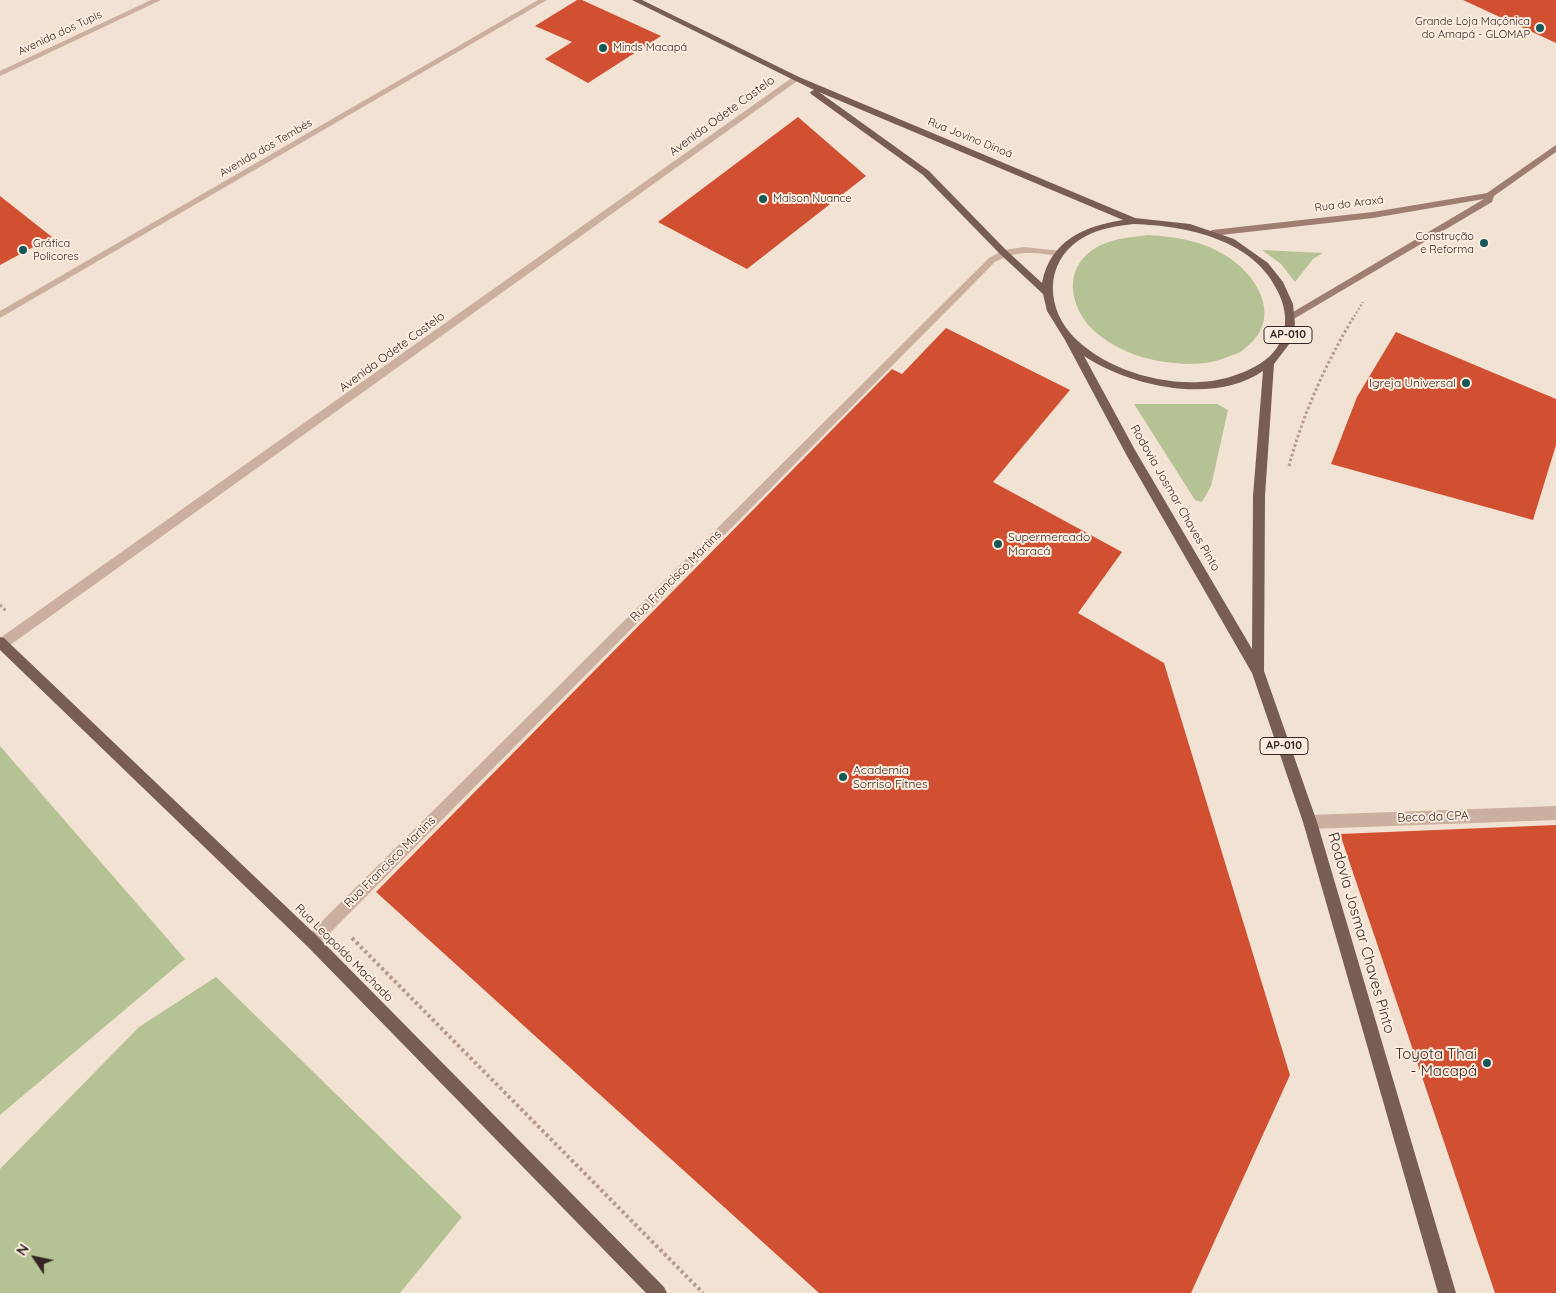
<!DOCTYPE html>
<meta charset="utf-8">
<style>
body{margin:0}
#map{position:relative;width:1556px;height:1293px;overflow:hidden;background:#f2e2d3;font-family:Quicksand,sans-serif}
canvas{display:block}
.north{position:absolute;left:10px;top:1233px;width:50px;height:50px;-webkit-text-stroke:4px #faecdf;paint-order:stroke;rotate:304deg;font-size:14px;font-weight:700;line-height:20px;text-align:center;color:#342723}
.north::after{content:'';display:block;margin:auto;width:18px;height:22px;background:#342723;clip-path:polygon(50% 0,100% 100%,50% 72%,0 100%)}
</style>
<div id="map">
<canvas width="1556" height="1293"></canvas>
<div class="north">N</div>
</div>
<script>
const context = document.querySelector('canvas').getContext('2d');
context.lineJoin = 'round';
function fillPath(path, color) { context.fillStyle = color; context.fill(path, 'evenodd'); }
function trace(path, color, width, dash) { context.strokeStyle = color; context.lineWidth = width; context.lineCap = dash ? 'butt' : 'round'; context.setLineDash(dash || []); context.stroke(path); }
function label(font, color, halo, rows, align = 'center') {
  context.font = font + ' Quicksand,sans-serif'; context.lineWidth = 4; context.setLineDash([]); context.textBaseline = 'middle'; context.strokeStyle = halo; context.fillStyle = color; for (const [text, x, y, turn = 0] of rows) {
    context.save(); context.translate(x, y); context.rotate((+turn || 0) * Math.PI / 180); context.textAlign = isNaN(turn) ? turn : align; if (halo) context.strokeText(text, 0, 0); context.fillText(text, 0, 0); context.restore();
  }
}
const green = new Path2D(`
 M1149,235C1176,237 1204,241 1228,257C1260,278 1283,321 1244,349C1240,353 1233,355 1227,357C1212,364 1192,365 1175,363C1148,361 1120,352 1099,335C1068,310 1060,265 1101,245C1116,238 1132,237 1149,235Z
 M1262,250L1323,253L1313,259L1295,282L1281,264Z
 M1134,404H1217L1228,410L1211,486L1202,502L1195,500Z
 M0,746L185,959L0,1115Z
 M216,977L462,1217L400,1293H0V1169L139,1027Z`);
const building = new Path2D(`
 M577,0H582L661,36L588,83L545,59L572,42L535,26Z
 M1463,0H1556V43Z
 M798,117L866,176L747,269L658,222Z
 M0,196L52,237L0,265Z
 M946,328L1070,390L993,482L1122,552L1078,613L1164,663L1290,1075L1191,1293H819L376,892L892,369L902,374Z
 M1396,332L1556,399V445L1533,520L1331,464L1357,397Z
 M1556,825V1293H1495L1340,834Z`);
const pathFar2 = new Path2D(`
 M1352,320L1363,302`);
const pathFar1 = new Path2D(`
 M1289,466C1303,414 1325,365 1353,318
 M0,605L6,611`);
const path = new Path2D(`
 M352,938L703,1293`);
const minor = new Path2D(`
 M151,0H161L0,76V71Z
 M538,0H547L0,318V311Z
 M793,77L800,79L6,648L0,649V638Z
 M1024,247L1061,251L1063,253L1058,256C1036,252 1016,250 995,262L317,946L312,948L307,946L305,941L307,936L989,258L1004,250Z
 M1556,806V820L1310,829L1305,827L1303,822L1305,817L1310,815Z`);
const secondary = new Path2D(`
 M1556,145V152L1494,196L1492,202L1292,320L1287,317L1288,315L1484,199L1373,218L1212,236L1207,233L1212,230L1373,212L1487,193Z`);
const primary = new Path2D(`
 M632,0H642L799,77L1135,218L1190,224L1234,239L1268,263L1283,282L1293,304L1295,324L1290,343L1274,364L1265,496L1264,671L1317,822L1456,1293H1438L1303,822L1252,673L1127,456L1065,340L1047,311L1043,294L1000,254L923,175L811,94L810,92L814,90ZM819,92L1123,220C1084,226 1050,241 1042,283L1006,250L929,171ZM1134,224C1187,226 1255,239 1279,294C1286,309 1288,327 1280,342C1272,360 1251,370 1233,376C1182,393 1107,374 1071,334C1043,302 1047,256 1086,236C1101,228 1118,226 1134,224ZM1084,356C1131,387 1214,405 1263,371L1253,496L1252,649L1135,450Z
 M0,637L4,638L317,936L664,1287L667,1293H646L307,946L0,650Z`);
const markers = [
 [1540,28,5,"#165758"],
 [603,48,5,"#165758"],
 [763,199,5,"#165758"],
 [1484,243,5,"#165758"],
 [23,250,5,"#165758"],
 [1466,383,5,"#165758"],
 [998,544,5,"#165758"],
 [843,777,5,"#165758"],
 [1487,1063,5,"#165758"]
];
const farPoinames = [
 ["Grande Loja Maçônica",1530,22,"right"],
 ["do Amapá - GLOMAP",1530,35,"right"],
 ["Minds Macapá",613,48],
 ["Maison Nuance",773,199],
 ["Construção",1474,237,"right"],
 ["e Reforma",1474,250,"right"],
 ["Gráfica",33,244],
 ["Policores",33,257]
];
const farStreetnames = [
 ["Avenida dos Tupis",60,33,-25],
 ["Rua Jovino Dinoá",970,138,22],
 ["Avenida dos Tembés",266,148,-30],
 ["Rua do Araxá",1349,204,-7]
];
const shields = [
 [1288,335,48],
 [1284,746,48]
];
const shieldNames = [
 ["AP-010",1288,335],
 ["AP-010",1284,746]
];
const streetNames = [
 ["Avenida Odete Castelo",722,116,-36],
 ["Avenida Odete Castelo",392,352,-36],
 ["Rodovia Josmar Chaves Pinto",1175,498,60],
 ["Rua Francisco Martins",676,576,-45],
 ["Beco da CPA",1433,817,-2],
 ["Rua Francisco Martins",390,862,-45],
 ["Rua Leopoldo Machado",344,953,45]
];
const poiNames = [
 ["Igreja Universal",1456,383,"right"],
 ["Supermercado",1008,537],
 ["Maracá",1008,551],
 ["Academia",853,770],
 ["Sorriso Fitnes",853,784]
];
const nearStreetnames = [
 ["Rodovia Josmar Chaves Pinto",1361,933,74]
];
const nearPoinames = [
 ["Toyota Thai",1477,1054],
 ["- Macapá",1477,1071]
];
fillPath(green, '#b5c293');
fillPath(building, '#d15032');
trace(pathFar2, '#b79a89', 2, [2, 2]);
trace(pathFar1, '#b79a89', 3, [2.5, 2.5]);
trace(path, '#b79a89', 4, [3, 3]);
fillPath(minor, '#cbb09f');
fillPath(secondary, '#9e7e70');
fillPath(primary, '#775d53');
for (const [x, y, r, color] of markers) { const dot = new Path2D(); dot.arc(x, y, r, 0, 2 * Math.PI); context.fillStyle = color; context.fill(dot); trace(dot, '#faecdf', 2); }
label('11px', '#342723', '#faecdf', farPoinames, 'left');
label('11px', '#342723', '#faecdf', farStreetnames);
for (const [x, y, w] of shields) { const box = new Path2D(); box.roundRect(x - w / 2, y - 8.5, w, 17, 4); context.fillStyle = '#faecdf'; context.fill(box); trace(box, '#342723', 1); }
label('bold 11px', '#342723', null, shieldNames);
label('12px', '#342723', '#faecdf', streetNames);
label('12px', '#342723', '#faecdf', poiNames, 'left');
label('15px', '#342723', '#faecdf', nearStreetnames);
label('15px', '#342723', '#faecdf', nearPoinames, 'right');
</script>
